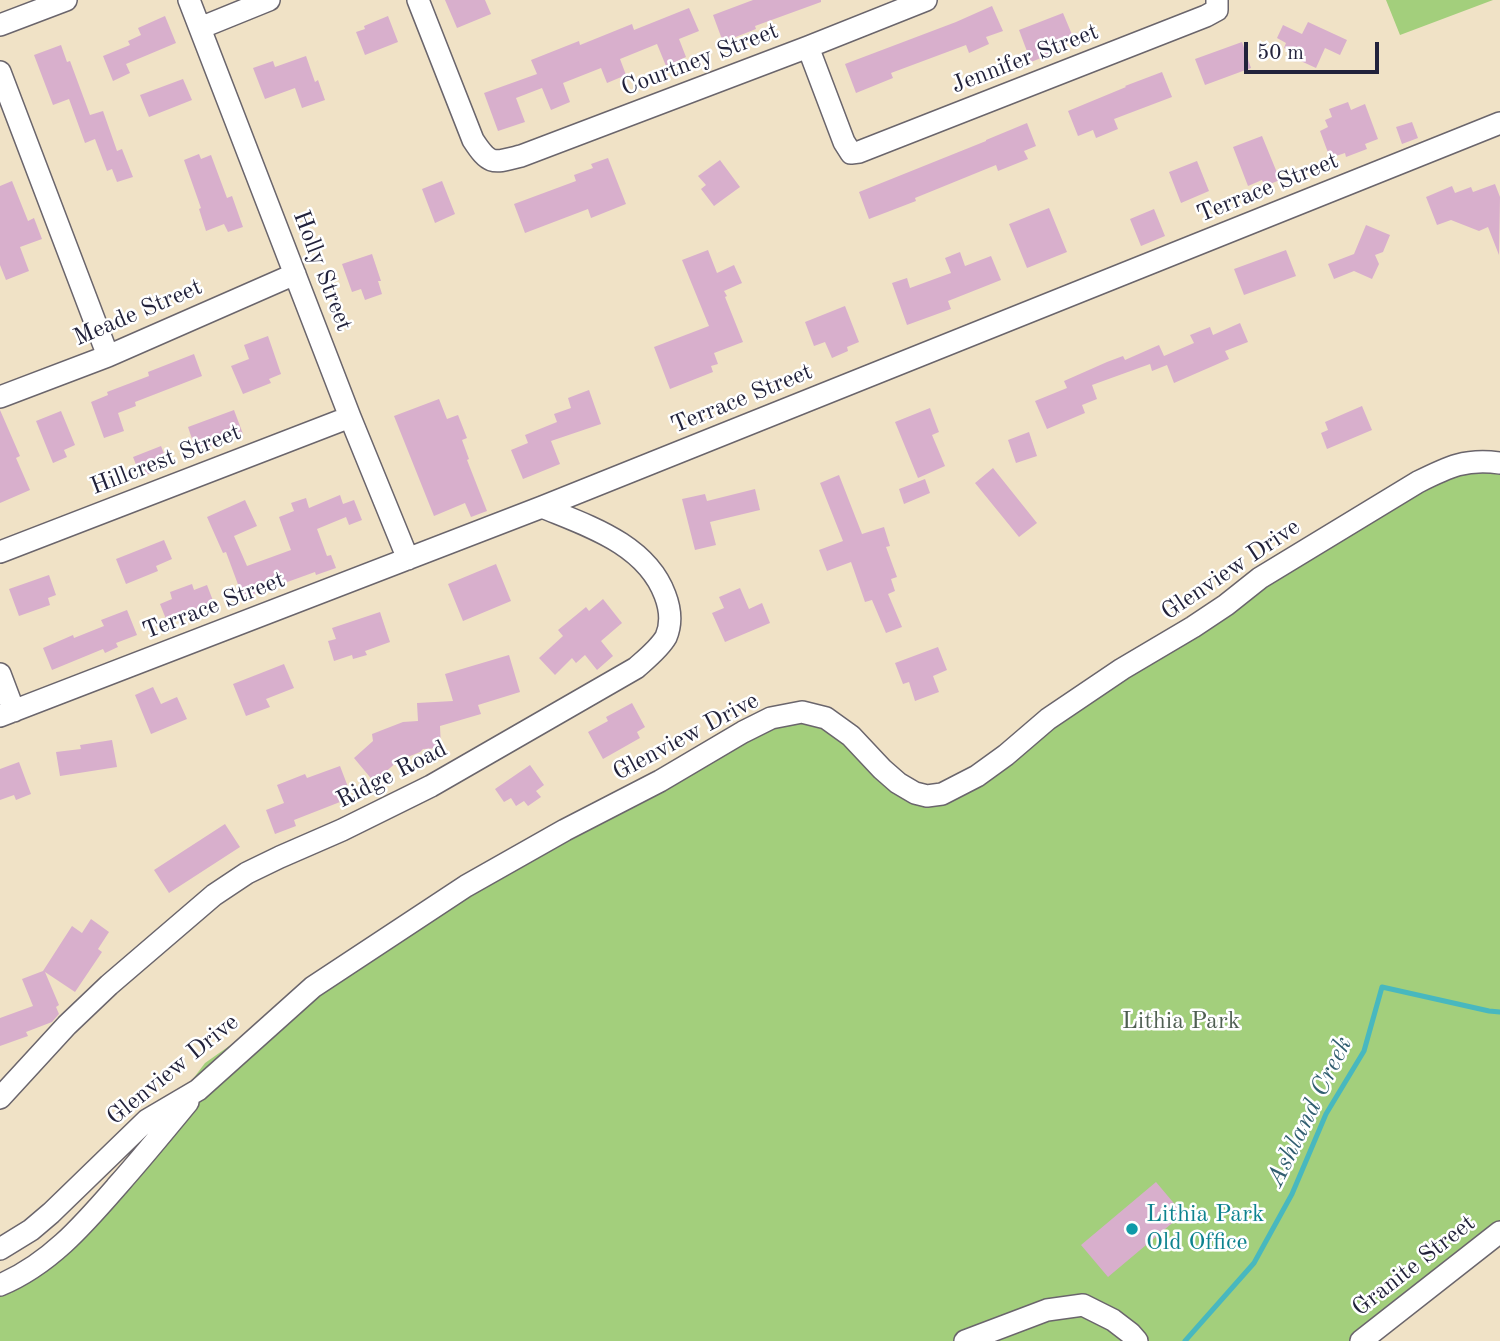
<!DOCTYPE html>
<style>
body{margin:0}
#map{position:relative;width:1500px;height:1341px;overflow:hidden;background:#f0e2c6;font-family:"Old Standard TT",serif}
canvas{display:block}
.scale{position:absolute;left:1244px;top:42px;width:135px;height:32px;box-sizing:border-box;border:4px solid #22223b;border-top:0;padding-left:9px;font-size:21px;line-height:24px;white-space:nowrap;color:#22223b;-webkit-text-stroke:5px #fff;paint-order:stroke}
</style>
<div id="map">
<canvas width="1500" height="1341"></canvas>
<div class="scale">50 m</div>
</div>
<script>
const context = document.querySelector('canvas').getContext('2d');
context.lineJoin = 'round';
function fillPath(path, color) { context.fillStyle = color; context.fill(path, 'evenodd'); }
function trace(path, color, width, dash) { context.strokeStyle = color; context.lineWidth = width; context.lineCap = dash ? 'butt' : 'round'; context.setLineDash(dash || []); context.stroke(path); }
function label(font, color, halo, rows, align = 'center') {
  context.font = font + ' "Old Standard TT",serif'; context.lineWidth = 5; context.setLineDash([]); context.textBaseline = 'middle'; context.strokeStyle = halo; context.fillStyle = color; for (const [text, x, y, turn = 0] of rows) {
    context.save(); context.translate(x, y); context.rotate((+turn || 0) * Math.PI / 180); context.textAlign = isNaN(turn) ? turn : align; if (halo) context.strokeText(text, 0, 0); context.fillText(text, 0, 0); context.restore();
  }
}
const green = new Path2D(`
 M1386,0H1493L1400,35Z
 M1500,463V1232L1361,1341H0V1275L37,1255L70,1229L155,1129L205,1063L353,959L466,886L802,712L927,796L1418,482Z`);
const stream = new Path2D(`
 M1185,1341L1254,1263L1292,1194L1326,1114L1364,1051L1382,987L1489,1011L1500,1012`);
const building = new Path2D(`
 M445,0H485L491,14L457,28Z
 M753,0H821V2L755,26L756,29L723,42L713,15Z
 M992,6L1003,31L986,37L989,44L969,53L966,45L891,73L893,78L856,93L845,64L956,22Z
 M689,8L699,31L679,39L686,57L666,66L657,44L620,59L626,75L607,83L601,68L563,83L570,102L551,110L542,88L516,98L525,122L498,131L484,93L537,74L531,60L579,41L580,45L632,24L634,30Z
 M1063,13L1073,37L1053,44L1056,52L1031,62L1019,30Z
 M165,16L176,43L126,64L130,73L113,81L103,56L130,45L128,41L141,35L138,28Z
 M388,16L398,42L365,55L356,32L365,29L364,26Z
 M1308,22L1347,40L1340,55L1325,48L1316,68L1292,57L1294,52L1284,48L1286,43L1277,38L1283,25L1302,34Z
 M1242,42L1251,68L1205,85L1195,59Z
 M61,45L67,62L70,61L90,115L103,111L117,151L122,149L133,177L117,182L112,169L107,171L95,139L85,143L69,99L53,105L34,55Z
 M306,56L315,82L318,80L325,100L302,108L295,88L265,99L253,68L273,61L275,67Z
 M1162,72L1172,97L1114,119L1118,129L1096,138L1093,130L1078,136L1068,111L1126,87L1125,86Z
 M183,79L192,100L149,117L140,95Z
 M1348,102L1351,110L1365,104L1378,139L1365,144L1367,149L1346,157L1345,153L1330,158L1320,131L1328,127L1325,120L1332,117L1329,109Z
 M1412,122L1418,138L1402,144L1396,127Z
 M1027,123L1036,146L1024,151L1028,159L998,171L996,165L915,198L916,201L869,219L859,192L986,141V140Z
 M1262,136L1280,180L1265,186L1262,180L1248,186L1233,147Z
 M199,154L201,159L211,155L227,198L232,196L243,227L228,232L224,224L206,231L199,209L201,208L184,160Z
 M608,158L626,204L591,218L588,209L525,233L514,204L576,181L574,175L593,168L591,164Z
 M720,160L740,187L714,206L701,189L706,185L698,176Z
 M1197,161L1209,191L1181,203L1169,172Z
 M12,181L28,221L34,218L42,239L20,247L29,271L6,280L0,265V186Z
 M442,181L455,214L435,223L422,189Z
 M1495,184L1500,197L1499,255L1488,227L1479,231L1451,220L1437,225L1426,197L1452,186L1455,193L1471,187L1473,192Z
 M1049,208L1067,252L1027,268L1009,224Z
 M1154,209L1165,236L1141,246L1130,219Z
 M1366,225L1390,235L1383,252L1375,255L1379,264L1372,279L1354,271L1334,279L1328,264L1354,254Z
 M708,250L717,273L734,265L742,283L724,291L727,296L725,297L743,342L714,353L718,364L711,366L713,372L670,389L654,347L709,326L682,260Z
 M1286,250L1296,276L1244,295L1234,269Z
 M960,252L965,266L991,256L1001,280L948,301L951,309L907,325L892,283L907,278L910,288L951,273L945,258Z
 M372,254L381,281H378L382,294L365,300L361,289L352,292L342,264Z
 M845,306L859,342L847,347L848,351L832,358L825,342L814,346L805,322Z
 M1240,323L1248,342L1225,351L1229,359L1174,383L1167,365L1152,371L1150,364L1092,385L1097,399L1082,405L1085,413L1047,429L1035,401L1067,388L1064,381L1107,362L1123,356L1125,360L1159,345L1164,356L1194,343L1190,335L1210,327L1213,335Z
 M268,336L281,374L269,379L271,383L243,394L231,366L249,359L244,345Z
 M194,354L202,376L135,402L136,406L118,413L124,431L104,438L91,402L108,395L107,392L149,376L148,372Z
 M589,390L601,424L551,441L560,464L523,479L511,450L528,443L525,435L557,422L554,414L571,408L568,398Z
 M439,399L447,419L458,415L467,438L462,440L469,459L467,460L487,511L471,517L465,503L434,516L394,416Z
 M1362,406L1372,430L1327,449L1321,433L1328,430L1325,422Z
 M930,408L939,432L932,435L945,466L918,478L895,422Z
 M0,410L20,456L16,458L30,490L0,503Z
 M234,410L243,434L196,451L188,427Z
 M61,411L75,445L64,450L67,457L53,463L36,421Z
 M1029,432L1037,456L1016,463L1008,440Z
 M161,446L169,466L141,477L133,457Z
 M993,468L1037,523L1019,537L975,483Z
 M839,475L862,534L884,527L890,546L886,547L897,577L891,579L895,591L888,594L902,627L886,633L872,600L865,602L851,562L827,571L819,550L843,541L820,483Z
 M925,479L930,493L904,504L899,489Z
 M755,489L760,510L710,522L716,545L695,550L682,499L705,494L707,501Z
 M340,495L343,504L354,500L362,520L349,525L346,517L317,529L327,556L331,555L336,568L316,575L315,572L243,598L226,552L223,553L207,517L245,500L257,526L234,536L247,566L291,550L279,517L294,511L291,503L306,498L309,508Z
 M164,540L172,559L156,566L158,571L126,584L116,559Z
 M496,564L511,601L463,621L448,584Z
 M49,575L56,595L48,598L50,605L19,616L9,589Z
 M192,584L194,590L207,585L215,606L168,624L160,604L172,599L170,592Z
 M740,588L749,609L762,603L770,623L725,642L712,613L724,608L719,597Z
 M603,599L622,623L601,641L613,656L597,670L585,655L576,663L572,658L555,675L539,658L563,636L558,630L586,607L589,611Z
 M127,610L137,635L116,643L118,647L105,653L103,649L52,670L43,648L73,635L74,638L104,626L101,620Z
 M380,612L390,642L365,651L367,655L353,659L352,655L334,661L328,641L336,639L332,628Z
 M938,647L947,670L933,676L939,692L915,701L909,682L903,684L895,663Z
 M509,655L520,692L478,705L481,714L440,726L441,748L423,749L420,752L398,761L374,782L354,758L373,741L372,734L403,722L418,721L417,703L453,701L445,674Z
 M284,664L294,688L266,699L270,707L246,716L233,684Z
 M153,687L161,704L177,697L187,719L151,734L135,695Z
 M632,703L645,727L637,732L640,738L603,759L588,732L608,721L606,717Z
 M112,740L117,767L60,776L56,752L81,749L80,745Z
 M19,762L31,794L16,800L14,795L0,800V769Z
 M530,765L544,785L536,791L541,797L528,806L524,801L516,806L511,798L504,802L495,789Z
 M340,766L348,787L336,791L340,802L294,820L296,826L275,834L266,810L284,803L277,785L305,774L307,778Z
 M225,824L240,847L169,893L154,870Z
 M91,919L109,932L98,949L102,952L75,992L45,972L59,1005L56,1007L59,1014L52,1022L26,1032L28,1036L0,1046V1018L33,1006L22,979L43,971L72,926L82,933Z
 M1156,1182L1183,1214L1108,1277L1081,1245Z`);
const minor = new Path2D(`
 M189,0L350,417L408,559
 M418,0L473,140C490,166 493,163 521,156L808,47L926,0
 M0,25L66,0
 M200,28L269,0
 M808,47L844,142L851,153L859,152L1206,16L1217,10V0
 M0,72L108,356
 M0,397L108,356L295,274
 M0,552L350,417
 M0,674L14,711
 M0,716L542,507L1500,123
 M0,1098L67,1025L109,985L214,895L247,873L280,857L342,830L431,786L636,668C646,659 659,649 666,637C672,623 670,608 665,595C646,544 588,526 542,507
 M0,1249L31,1230L51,1213L147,1120L198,1090L313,987L466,886L565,830L660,781L743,732L771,718L802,712L826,718L851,736L882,769L898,783L915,793L927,796L942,794L977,776L1006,755L1048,719L1122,669L1193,627L1226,605L1260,578L1418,482C1448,467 1466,458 1500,463
 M0,1285C50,1264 84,1224 118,1185C142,1158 165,1130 188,1102
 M965,1341L1047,1310L1083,1305L1113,1320L1130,1333L1137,1341
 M1361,1341L1500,1232`);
const markers = [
 [1132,1229,7,"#0f9aa8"]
];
const streetNames = [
 ["Jennifer Street",1025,59,-21],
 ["Courtney Street",700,60,-21],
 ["Terrace Street",1268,188,-22],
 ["Holly Street",322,271,69],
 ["Meade Street",138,313,-23],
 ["Terrace Street",742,399,-22],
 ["Hillcrest Street",166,460,-21],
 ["Glenview Drive",1231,570,-34],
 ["Terrace Street",214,606,-21],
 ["Glenview Drive",686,737,-28],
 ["Ridge Road",392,775,-27],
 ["Glenview Drive",173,1070,-39],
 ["Granite Street",1414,1266,-38]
];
const parkNames = [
 ["Lithia Park",1181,1022]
];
const cultureNames = [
 ["Lithia Park",1146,1215],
 ["Old Office",1146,1243]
];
const waterNames = [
 ["Ashland Creek",1310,1112,-64]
];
fillPath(green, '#a3cf7c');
trace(stream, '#48b8bf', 5);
fillPath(building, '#d8afcc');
trace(minor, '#6a656c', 24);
trace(minor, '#fff', 21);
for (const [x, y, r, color] of markers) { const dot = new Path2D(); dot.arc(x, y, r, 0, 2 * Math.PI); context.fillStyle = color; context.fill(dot); trace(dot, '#fff', 2.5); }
label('24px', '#22223b', '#fff', streetNames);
label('24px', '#4f5f52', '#fff', parkNames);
label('24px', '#0d838f', '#fff', cultureNames, 'left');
label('italic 26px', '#315e70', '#fff', waterNames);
</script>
